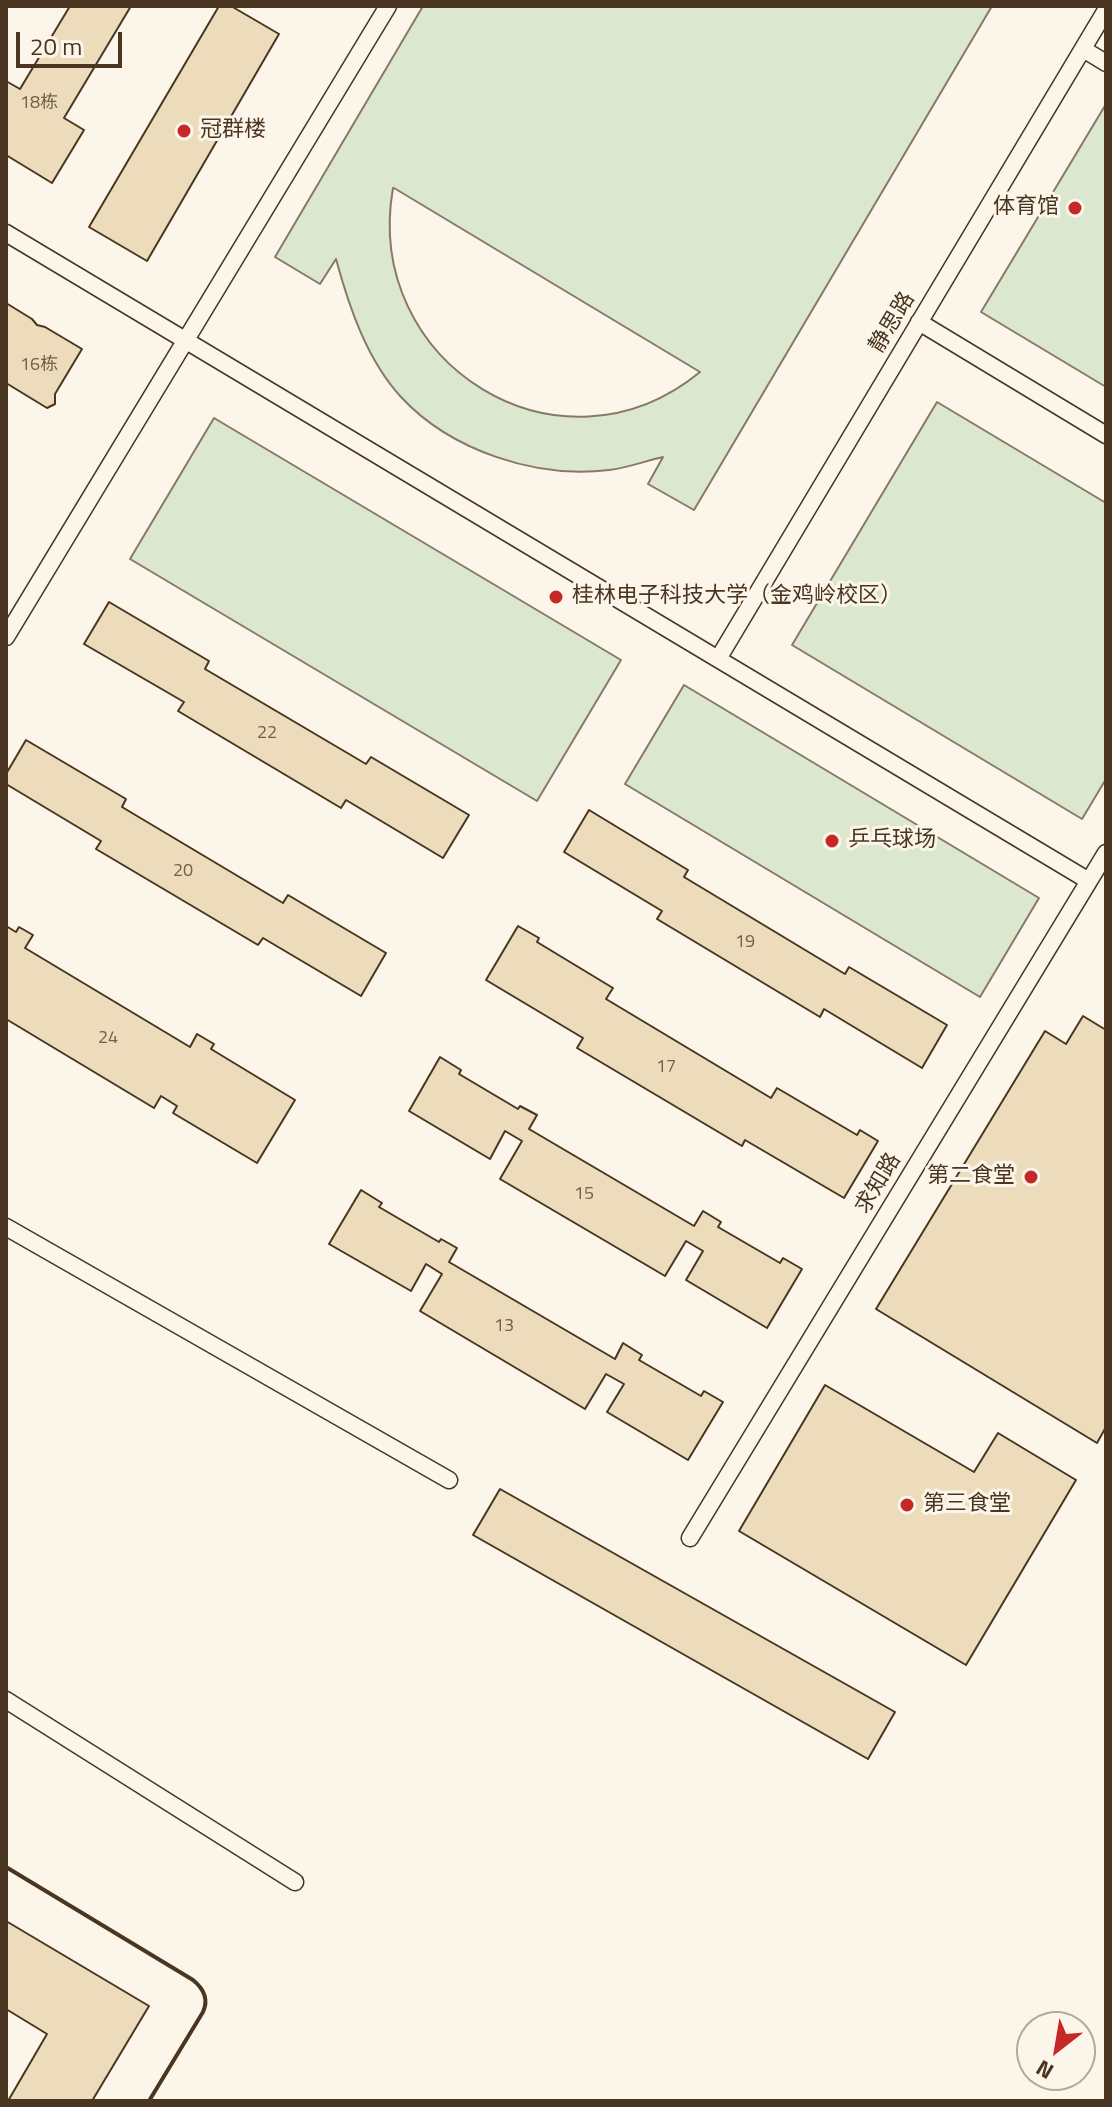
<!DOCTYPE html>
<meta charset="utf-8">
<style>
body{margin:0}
#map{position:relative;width:1112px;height:2107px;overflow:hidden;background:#fbf6e9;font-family:"Titillium Web",sans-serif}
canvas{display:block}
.frame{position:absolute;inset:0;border:8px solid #4a3520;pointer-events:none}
.north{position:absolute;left:1016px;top:2011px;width:80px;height:80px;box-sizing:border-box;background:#fbf6e9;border:2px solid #b4a999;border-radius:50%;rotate:211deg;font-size:22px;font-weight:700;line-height:32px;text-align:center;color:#4a3520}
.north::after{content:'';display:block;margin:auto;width:28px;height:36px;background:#c62828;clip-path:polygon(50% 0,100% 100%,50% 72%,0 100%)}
.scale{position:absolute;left:16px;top:32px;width:106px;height:36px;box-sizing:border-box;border:4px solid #4a3520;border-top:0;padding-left:10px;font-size:24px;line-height:28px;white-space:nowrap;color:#4a3520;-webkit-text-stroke:6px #fbf6e9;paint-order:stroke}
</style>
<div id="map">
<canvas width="1112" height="2107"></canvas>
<div class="frame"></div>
<div class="north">N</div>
<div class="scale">20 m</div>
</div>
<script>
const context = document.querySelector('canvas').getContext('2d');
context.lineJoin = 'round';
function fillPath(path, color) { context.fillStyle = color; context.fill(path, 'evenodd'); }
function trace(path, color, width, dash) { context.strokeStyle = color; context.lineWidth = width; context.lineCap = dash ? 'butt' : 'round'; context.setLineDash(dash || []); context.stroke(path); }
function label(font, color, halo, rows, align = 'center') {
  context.font = font + ' "Titillium Web","Noto Sans SC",sans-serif'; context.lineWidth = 6; context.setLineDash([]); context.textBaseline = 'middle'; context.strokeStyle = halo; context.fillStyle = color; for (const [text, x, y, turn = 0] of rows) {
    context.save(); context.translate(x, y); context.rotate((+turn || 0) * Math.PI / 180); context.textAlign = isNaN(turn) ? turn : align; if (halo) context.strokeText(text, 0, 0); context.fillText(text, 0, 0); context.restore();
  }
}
const green = new Path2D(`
 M423,6H992L694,510L648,484L663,457C645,461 627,468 609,470C537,479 451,451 401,397C367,360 349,307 336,259L320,284L275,257ZM393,188H394L700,372C560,487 362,364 393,188Z
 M1106,104V387L981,312Z
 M937,402L1106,503V779L1082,819L792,645Z
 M214,418L621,660L537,801L130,559Z
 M684,685L1039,898L980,997L625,784Z`);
const building = new Path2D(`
 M70,6H131L64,118L84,130L52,183L6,155V81L20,89Z
 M219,6H231L279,34L147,261L89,227Z
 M6,303L32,319L37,325L45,327L82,349L55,394V404L47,408L6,383Z
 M109,602L209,661L205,669L366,764L371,757L469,815L443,858L346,800L341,808L178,711L184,702L84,644Z
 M26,740L126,799L122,807L283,903L288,895L386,953L361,996L263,938L258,945L96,849L101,841L6,784V774Z
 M589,810L688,870L684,877L845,974L849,967L947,1025L922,1068L824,1009L820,1017L657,919L662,911L564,852Z
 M6,926L16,932L19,927L33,935L25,948L190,1047L197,1034L214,1044L211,1049L295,1100L257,1163L173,1113L177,1106L161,1096L154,1108L6,1019Z
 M518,926L539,938L537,942L613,988L606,999L771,1098L777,1088L857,1135L860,1130L878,1141L844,1198L745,1140L742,1146L577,1048L583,1038L486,980Z
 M1083,1016L1106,1030V1427L1097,1443L876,1309L1045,1031L1066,1044Z
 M440,1057L461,1070L459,1074L518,1109L520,1106L537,1115L529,1129L694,1226L703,1211L721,1222L718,1227L780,1263L783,1258L802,1269L767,1328L686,1280L703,1251L686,1241L665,1276L500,1179L522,1141L505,1131L490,1159L409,1111Z
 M361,1190L382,1203L379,1207L439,1242L441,1239L457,1248L449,1262L615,1359L623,1343L642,1355L639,1360L701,1396L704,1391L723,1402L688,1460L607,1412L624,1384L606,1374L585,1409L420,1311L442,1274L426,1264L411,1291L329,1244Z
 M825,1385L974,1472L998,1433L1076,1480L966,1665L739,1531Z
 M500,1489L895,1712L868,1759L473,1535Z
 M6,1921L149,2006L92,2101H8L47,2034L6,2009Z`);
const service = new Path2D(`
 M1083,49L1106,63
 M6,233L1089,881
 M919,322L1106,435
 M6,637L388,6
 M718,659L1106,10
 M6,1227L449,1480
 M690,1538L1106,853
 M6,1700L295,1882`);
const wall = new Path2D(`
 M6,1867L193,1980C204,1989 209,1999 203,2012L149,2101`);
const markers = [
 [184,131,8,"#c62828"],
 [1075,208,8,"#c62828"],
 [556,597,8,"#c62828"],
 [832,841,8,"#c62828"],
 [1031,1177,8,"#c62828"],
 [907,1505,8,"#c62828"]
];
const numberNames = [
 ["18栋",39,104],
 ["16栋",39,366],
 ["22",267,734],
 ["20",183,872],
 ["19",745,943],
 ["24",108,1039],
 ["17",666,1068],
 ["15",584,1195],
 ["13",504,1327]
];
const poiNames = [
 ["冠群楼",200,131],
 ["体育馆",1059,208,"right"],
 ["桂林电子科技大学（金鸡岭校区）",572,597],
 ["乒乓球场",848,841],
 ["第二食堂",1015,1177,"right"],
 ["第三食堂",923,1505]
];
const streetNames = [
 ["静思路",893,323,-59],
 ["求知路",879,1184,-59]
];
fillPath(green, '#dce7d0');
trace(green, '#887966', 2);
fillPath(building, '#ecdcbc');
trace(building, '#4a3520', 2);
trace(service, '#4a3520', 19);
trace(service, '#fbf6e9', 16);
trace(wall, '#4a3520', 4);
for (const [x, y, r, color] of markers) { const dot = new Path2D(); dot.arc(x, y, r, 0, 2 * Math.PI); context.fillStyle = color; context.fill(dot); trace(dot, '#fbf6e9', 3); }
label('18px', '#725f47', null, numberNames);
label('22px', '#4a3520', '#fbf6e9', poiNames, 'left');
label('22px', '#4a3520', '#fbf6e9', streetNames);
</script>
